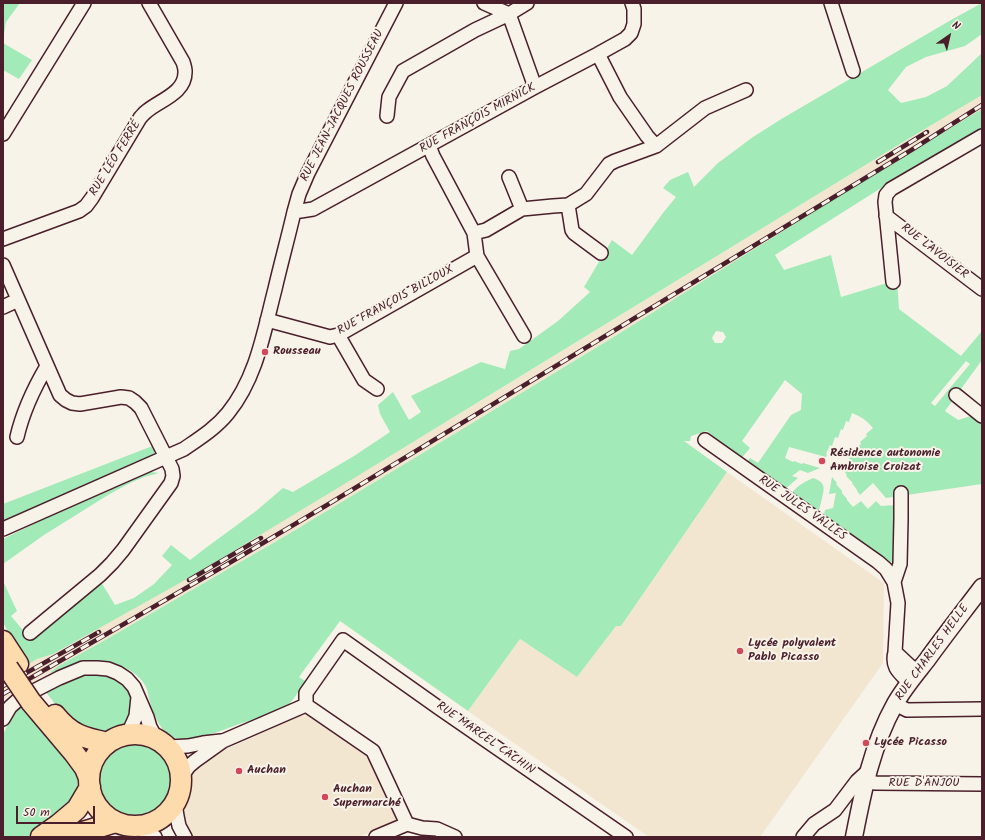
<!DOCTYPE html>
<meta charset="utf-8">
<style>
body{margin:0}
#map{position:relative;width:985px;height:840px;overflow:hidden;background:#f7f3e8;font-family:Kalam,sans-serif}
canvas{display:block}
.frame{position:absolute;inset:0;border:4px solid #4a1f2b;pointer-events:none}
.north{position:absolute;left:929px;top:16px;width:40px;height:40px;-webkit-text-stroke:3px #f7f3e8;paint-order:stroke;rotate:34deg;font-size:11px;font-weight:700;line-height:16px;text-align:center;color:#4a1f2b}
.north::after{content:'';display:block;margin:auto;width:14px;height:18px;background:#4a1f2b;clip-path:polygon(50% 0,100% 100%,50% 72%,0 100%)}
.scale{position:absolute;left:16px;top:806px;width:79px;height:18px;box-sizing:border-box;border:2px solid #4a1f2b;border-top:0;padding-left:5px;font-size:12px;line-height:14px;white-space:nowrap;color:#4a1f2b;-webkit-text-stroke:3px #f7f3e8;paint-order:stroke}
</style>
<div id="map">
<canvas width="985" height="840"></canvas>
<div class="frame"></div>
<div class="north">N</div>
<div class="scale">50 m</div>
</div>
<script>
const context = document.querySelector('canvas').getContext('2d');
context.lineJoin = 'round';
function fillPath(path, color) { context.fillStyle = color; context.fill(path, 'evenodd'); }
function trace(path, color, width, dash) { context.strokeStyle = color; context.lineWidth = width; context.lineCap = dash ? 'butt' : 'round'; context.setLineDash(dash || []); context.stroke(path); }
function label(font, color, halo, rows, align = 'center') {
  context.font = font + ' Kalam,sans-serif'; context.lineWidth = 4; context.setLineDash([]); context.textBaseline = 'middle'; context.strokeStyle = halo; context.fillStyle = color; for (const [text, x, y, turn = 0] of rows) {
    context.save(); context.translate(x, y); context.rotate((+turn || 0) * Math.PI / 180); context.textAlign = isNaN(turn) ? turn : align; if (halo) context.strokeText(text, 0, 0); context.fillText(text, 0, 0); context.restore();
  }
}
const built = new Path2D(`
 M982,95V109L863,181L612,338L441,442L287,535L100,643L60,665L49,673L15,692L3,700V681L27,665L37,659L53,654L201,570L477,403L908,139Z
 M727,472L884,583L883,663L760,837H649L468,711L520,639L577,677L616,626H621Z
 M312,715L367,752L398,820L359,837H192L183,814L193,773L202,765L216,754L299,716Z`);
const green = new Path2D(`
 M3,3H20L6,22L3,40Z
 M982,3V34L965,46L926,57L906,67L888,90L901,103L926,97L947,86L982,53V95L908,139L346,483L194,575L53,654L37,659L27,665L13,642L3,622V581L17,611L11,616L32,641L101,582L115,605L134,598L154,584L172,565L162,556L171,545L190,560L203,550L256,511L283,488L293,492L354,456L390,432L380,414L378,405L393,392L409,420L421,412L411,396L481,362L505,369L510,351L519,349L558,321L590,292L584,287L612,240L632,255L663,213L676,197L663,188L670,180L688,172L694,187L718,163L753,137L783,118L951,20Z
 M3,43L32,60L19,79L3,70Z
 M982,109V130L878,190L775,255L784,270L831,255L841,297L897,280L899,309L961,356L982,331V360L945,411L958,420L974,415L982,421V484L886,498L873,483L860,495L857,491V490L852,483V482L846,476L847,475L841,467L850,460L849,458L856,452L855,450L861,444L860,442L867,436L866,434L873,428C866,420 862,417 852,413L849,422L846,421L843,430L841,429L838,438L835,437L832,446L830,445L826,454L827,455L826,457L789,447L785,458L793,462L794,461L802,464L803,463L820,468L808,473L800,470L792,476L798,478L784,490L746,464L750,458L758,463L791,415L801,410L802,394L785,380L742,441L750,448L740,460L714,443L712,435L707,431L691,436L690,441H684L727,472L621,626H616L577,677L520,639L468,711L340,621L299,677L305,681C301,687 295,698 290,703C279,713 256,719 242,723C225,729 207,737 190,739C183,740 175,739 169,735C159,728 153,713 150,702C148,697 148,691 146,687C135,665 103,659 81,663C70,666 60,671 49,673L60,665L100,643L287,535L441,442L612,338L863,181ZM716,331L723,332L726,337L722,343H715L712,338ZM966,361L970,364L935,406L931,403Z
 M155,445C156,453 153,455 147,460L19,515L3,521V504Z
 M151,472L159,473L144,477L130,483L108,495L44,535L3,564V539L44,519Z
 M832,477L837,483L836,484L842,491V493L847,499V500L853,507L861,501L868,509L876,501L881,506L897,505L894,561L888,563L823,518L825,510L833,508L836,493L829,494Z
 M813,478C825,482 825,487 822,498C821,503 819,509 818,514L791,495C797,485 803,483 813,478Z
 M96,673L113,675L123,683L132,695V709L128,722L119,729L105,732L92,731L75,723L60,710L45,691L83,675Z
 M23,702L77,771C78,781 78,790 74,799C71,804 34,833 28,836C22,839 10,837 3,837V735L11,717Z
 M96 781a39 39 0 1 1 78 0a39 39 0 1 1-78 0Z`);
const minor = new Path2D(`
 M484,3L509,14
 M831,3L853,71
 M509,14L535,87
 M598,54L620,97L647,136L656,146
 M387,116L389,97L403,71L475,30L509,14L527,3
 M3,134L84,3
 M429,146L433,156L474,233L477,256L524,336
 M509,177L522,209
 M568,205L586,194L609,164L615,161L656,146L705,108L746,90
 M568,205L572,230L574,233L601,253
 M294,212L313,209L535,87L598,54L625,39L631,33L634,24V9L632,3
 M886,216L982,289
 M474,233L486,230L522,209L553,206L568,205
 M3,239L79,211L86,206L92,198L140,118C142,116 144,113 147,111C160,100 186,93 185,71C185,68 184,65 183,62L149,3
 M3,265L60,395L66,400L72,403L80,404L121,397L129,398L135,402L141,408L172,469L173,476L171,483L123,550L112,563L100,575L30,633
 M893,282L885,202L886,195L891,189L982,136
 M3,307L18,300
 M267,320L330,337L338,335L477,256
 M338,335L364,380L377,389
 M956,395L982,416
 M17,437C23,411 34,388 47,366
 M705,440L878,562L886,569L894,582
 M901,493V519L900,564L894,582L898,603L895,652C891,668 900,673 910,683
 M3,529L184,449C200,438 216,428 228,413C257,377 264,331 275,289C281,263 288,238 294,212L299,194L308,173L396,3
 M895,652L910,666L918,671
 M895,704L907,710L982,709
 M306,705L373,751L407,824L422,828L437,829L455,837
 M3,719L10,707L20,698L59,678L83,668H97L108,669L118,673L127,679L134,687L147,717L150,727L157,740
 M128,734L136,716L138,697
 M168,747L188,746L203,743L221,741
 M181,777L189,766L195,761L223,741L306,705V693L343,640L439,708L626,837
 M865,782L876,783L982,784
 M175,804L177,816L179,826L185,837
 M136,826L155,837
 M376,837L407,824
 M803,837L814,824L835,810L857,781L868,771`);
const tertiary = new Path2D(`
 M854,837C863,791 872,745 895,704C904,688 916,674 927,660C945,635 964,611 982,587`);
const primary = new Path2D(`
 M3,641L18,664
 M31,702L74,753L85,768L89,778
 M55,715C71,735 84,738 108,743
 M89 780a46 46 0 1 1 92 0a46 46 0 1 1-92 0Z
 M41,837L58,825L77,809L90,787
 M66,837L116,822`);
const rail = new Path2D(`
 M878,162L927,132
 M189,580L261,538
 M3,686L99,632
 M3,694L231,562L327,505L913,149L982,105`);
const primaryBridge = new Path2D(`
 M8,668L31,702`);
const markers = [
 [265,352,4,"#d1495b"],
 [822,461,4,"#d1495b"],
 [740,651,4,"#d1495b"],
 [866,743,4,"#d1495b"],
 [239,771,4,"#d1495b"],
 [325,797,4,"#d1495b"]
];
const streetNames = [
 ["RUE JEAN-JACQUES ROUSSEAU",343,106,-63],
 ["RUE FRANÇOIS MIRNICK",478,119,-29],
 ["RUE LÉO FERRÉ",116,159,-58],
 ["RUE LAVOISIER",934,252,38],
 ["RUE FRANÇOIS BILLOUX",396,301,-29],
 ["RUE JULES VALLES",802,509,35],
 ["RUE CHARLES HELLE",933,653,-54],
 ["RUE MARCEL CACHIN",485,739,35],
 ["RUE D'ANJOU",924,784]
];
const poiNames = [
 ["Rousseau",273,352],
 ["Résidence autonomie",830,454],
 ["Ambroise Croizat",830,468],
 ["Lycée polyvalent",748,644],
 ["Pablo Picasso",748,658],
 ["Lycée Picasso",874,743],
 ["Auchan",247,771],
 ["Auchan",333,790],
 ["Supermarché",333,804]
];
fillPath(built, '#f2e6d1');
fillPath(green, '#a2eab7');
trace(minor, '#4a1f2b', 16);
trace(tertiary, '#4a1f2b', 19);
trace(primary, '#4a1f2b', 23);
trace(minor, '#f7f3e8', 13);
trace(tertiary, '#f7f3e8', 16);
trace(primary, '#fedbac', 20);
trace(rail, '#4a1f2b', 4.5);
trace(rail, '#f7f3e8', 3, [9]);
trace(primaryBridge, '#4a1f2b', 23, []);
trace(primaryBridge, '#fedbac', 20);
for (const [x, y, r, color] of markers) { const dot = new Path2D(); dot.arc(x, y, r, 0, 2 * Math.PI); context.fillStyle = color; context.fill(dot); trace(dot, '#f7f3e8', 1.5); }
label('12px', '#4a1f2b', '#f7f3e8', streetNames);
label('bold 12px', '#4a1f2b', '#f7f3e8', poiNames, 'left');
</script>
